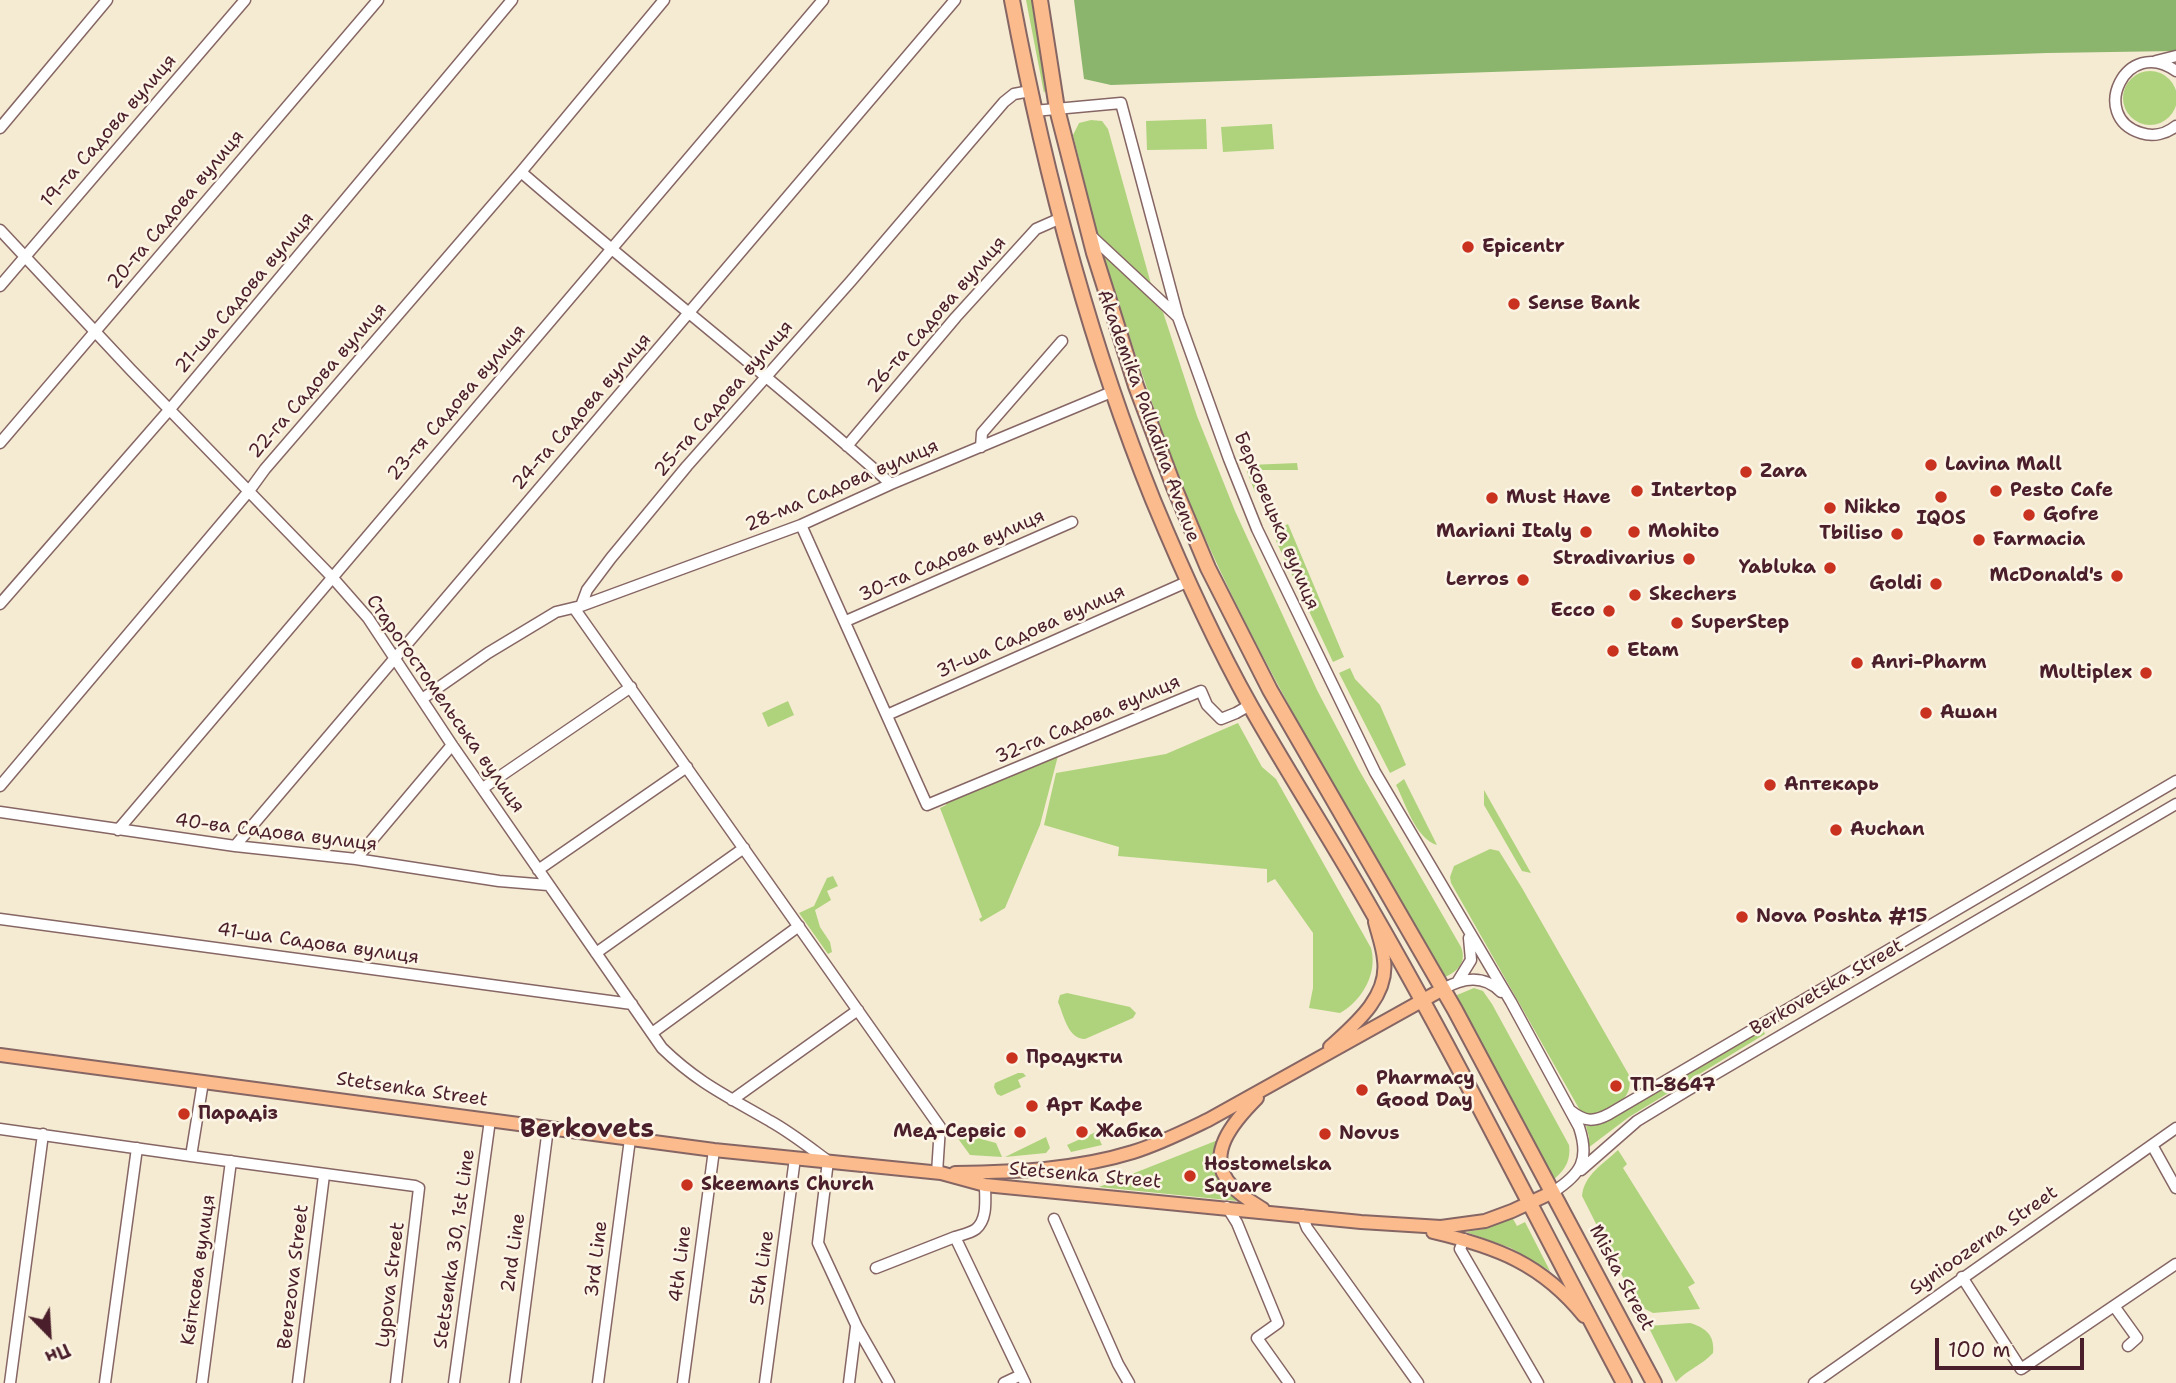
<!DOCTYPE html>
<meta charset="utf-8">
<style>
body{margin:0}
#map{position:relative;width:2176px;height:1383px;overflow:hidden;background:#f5ebd2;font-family:"Shantell Sans",sans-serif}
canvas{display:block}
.north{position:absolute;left:14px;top:1299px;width:70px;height:70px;-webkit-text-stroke:5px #fcf5e5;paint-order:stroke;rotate:156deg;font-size:19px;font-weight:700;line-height:28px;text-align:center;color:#4a1f2b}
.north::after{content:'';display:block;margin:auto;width:24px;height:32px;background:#4a1f2b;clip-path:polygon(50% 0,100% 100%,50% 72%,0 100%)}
.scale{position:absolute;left:1935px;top:1338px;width:149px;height:32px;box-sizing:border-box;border:4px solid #4a1f2b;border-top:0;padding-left:9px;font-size:21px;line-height:24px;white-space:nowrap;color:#4a1f2b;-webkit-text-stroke:5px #fcf5e5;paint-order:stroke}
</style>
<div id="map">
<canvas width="2176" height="1383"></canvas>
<div class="north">Пн</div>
<div class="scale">100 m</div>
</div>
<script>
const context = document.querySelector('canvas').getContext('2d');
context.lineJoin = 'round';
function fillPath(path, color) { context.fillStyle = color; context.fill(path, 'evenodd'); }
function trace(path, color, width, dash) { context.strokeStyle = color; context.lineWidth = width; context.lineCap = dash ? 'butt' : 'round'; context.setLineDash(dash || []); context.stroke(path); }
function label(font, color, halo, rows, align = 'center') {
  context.font = font + ' "Shantell Sans",sans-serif'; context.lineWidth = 5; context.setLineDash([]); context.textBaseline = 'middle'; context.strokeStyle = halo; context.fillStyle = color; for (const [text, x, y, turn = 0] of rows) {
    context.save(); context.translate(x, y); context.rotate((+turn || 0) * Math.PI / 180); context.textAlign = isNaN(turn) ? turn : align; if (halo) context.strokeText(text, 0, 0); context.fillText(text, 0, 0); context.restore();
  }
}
const green = new Path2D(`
 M1026,0H1032L1047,87L1044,93Z
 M2123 98a27 27 0 1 1 54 0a27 27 0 1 1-54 0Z
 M1206,119L1207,149L1147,150L1146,121Z
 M1091,120L1102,121L1108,129L1151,284L1097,233L1073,135L1079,123Z
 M1272,124L1274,149L1223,152L1221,127Z
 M1101,251L1163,312L1197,416L1235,511L1317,690L1359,770L1461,947C1467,962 1458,971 1445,977C1363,833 1274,691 1206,540C1164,447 1134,348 1101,251Z
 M1297,463L1298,470H1257V493L1255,492L1247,472L1249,465Z
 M1288,524L1344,657L1333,662L1276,541L1277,530Z
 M1350,668L1355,679L1380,705L1406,765L1390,773L1339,673Z
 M788,701L794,715L768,727L762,713Z
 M1238,723L1262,767L1276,779L1371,948C1378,973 1362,1001 1340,1013L1309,1008L1313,988V933L1275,879L1267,883V869L1118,856L1119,847L1044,825L1056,773L1166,754Z
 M1059,752L1040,825L1005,908L981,922L979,919L982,917L940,808L946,805V803Z
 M1404,779L1437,845C1415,838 1406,804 1396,785Z
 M1484,790L1531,873L1522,871L1484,805Z
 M1490,849L1499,851L1522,888L1629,1075C1634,1100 1614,1106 1596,1116L1581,1112L1451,883L1450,877L1454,866Z
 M833,876L838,886L827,891L831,900L815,910L820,927L830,942L832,952L828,954L799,913L814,906L827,878Z
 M1474,988L1483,991L1492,1004L1569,1145C1571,1161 1565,1170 1553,1180L1457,1000V995Z
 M1067,993L1130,1007L1136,1013L1133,1018L1085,1039C1068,1039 1064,1016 1058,1002L1060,995Z
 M1763,1030L1765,1034L1629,1117L1588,1148L1589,1137L1586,1126H1594L1604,1123Z
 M1018,1073H1023L1026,1076L1018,1080L1021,1087L1001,1096L997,1094L994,1087L995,1083Z
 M958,1130L962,1131L965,1138L970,1136L996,1143L1002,1157L970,1155L954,1133Z
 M1096,1132L1102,1145L1071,1152L1067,1145Z
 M1046,1137L1050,1148L1046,1153L1005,1157Z
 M1218,1140L1215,1150L1237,1201L1099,1187Z
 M1618,1150L1627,1164L1623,1168L1695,1283L1688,1287L1700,1309L1653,1313L1637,1305L1582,1196C1584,1175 1603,1164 1618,1150Z
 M1512,1217L1517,1226L1525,1222L1550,1271L1511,1248L1466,1232L1484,1229Z
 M1690,1323C1706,1328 1715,1335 1713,1353C1702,1365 1687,1370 1676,1382L1648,1326Z`);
const forest = new Path2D(`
 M1074,0H2176V51L2047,53L1111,85L1084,79Z`);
const minor = new Path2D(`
 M2156,61L2176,56
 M2176,71C2126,35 2088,117 2141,133C2153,137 2166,134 2176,126
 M1034,111L1121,103L1178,317L1229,459L1257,529L1375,772L1511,1002L1579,1127C1590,1160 1581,1174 1553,1192
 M0,128L107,0
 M521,172C643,278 771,377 891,484
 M0,230L131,370L332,577L368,618L452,745L662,1048C698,1083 727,1096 770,1121C790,1132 809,1147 828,1161L818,1243L857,1327L889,1383
 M1089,234L1178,317
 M0,286L245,0
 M0,443L378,0
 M847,446L956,317L1036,229L1061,218
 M981,447L982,433L1062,341
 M801,525L927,805L1201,691L1207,705L1221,719L1236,713L1250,705
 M0,604L170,409L512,0
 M581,606L801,525L891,484L1114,391
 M574,608L940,1127L937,1173
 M846,621L1072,522
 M422,699L488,653L556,612L581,606L587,590L611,558L687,466L851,281L1004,102L1014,94L1030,91
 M887,715L1189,581
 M0,786L249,491L265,469L521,172L664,0
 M483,788L631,687
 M0,812L235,846L356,859L499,881L548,885
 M118,830L823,0
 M235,846L955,0
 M356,859L452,745
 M538,870L687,767
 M0,919L632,1004
 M596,953L744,848
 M1458,981L1471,960L1469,938
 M1443,989C1463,978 1483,974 1501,992
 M652,1033L799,926
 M732,1100L858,1010
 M1571,1111C1585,1122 1594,1122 1609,1114L2176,781
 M0,1129L191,1156L203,1082
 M2152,1145L2176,1188
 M191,1156L415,1186L419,1188L396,1383
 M1581,1170L1637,1121L1688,1090L2176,804
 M985,1185C985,1199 988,1219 976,1229C971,1233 961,1235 955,1237L1025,1383
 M1227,1207L1237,1223L1278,1323L1257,1338L1289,1383
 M1302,1215L1307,1228L1418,1383
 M1054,1219L1118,1364L1129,1383
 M1464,1239L1460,1249L1538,1383
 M876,1268L955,1237
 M1962,1277L2021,1369L2176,1264
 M2114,1306L2137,1338L2128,1346
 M10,1383L43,1134
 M105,1383L137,1148
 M202,1383L231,1161
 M298,1383L324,1175
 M454,1383L490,1120
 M515,1383L548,1128
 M598,1383L630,1139
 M683,1383L714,1150
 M765,1383L795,1158
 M849,1383L856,1327
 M1004,1383L1021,1375
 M1814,1383L2176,1128`);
const major = new Path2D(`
 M1330,1047C1354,1025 1389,997 1384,960C1383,947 1378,934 1375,922
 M0,1055L714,1150L941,1173L985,1185L1361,1222L1441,1227L1485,1221L1512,1211L1553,1192
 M1257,1098C1234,1121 1203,1156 1232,1186C1241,1196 1252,1202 1263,1209
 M955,1173C1015,1172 1075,1170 1133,1152C1159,1144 1183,1132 1208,1120L1443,989
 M1433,1232C1497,1247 1542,1264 1584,1316`);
const highway = new Path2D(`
 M1012,0C1044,170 1088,339 1153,500C1182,570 1214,641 1251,707C1290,776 1333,842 1372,911C1461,1065 1540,1226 1624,1383
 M1040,0L1057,109L1094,253L1136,386L1174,487L1208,568L1270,690L1455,1010L1654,1383`);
const markers = [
 [1468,247,7,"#c8321e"],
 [1514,304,7,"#c8321e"],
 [1931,465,7,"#c8321e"],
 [1746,472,7,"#c8321e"],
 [1637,491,7,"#c8321e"],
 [1996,491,7,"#c8321e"],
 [1941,497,7,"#c8321e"],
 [1492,498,7,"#c8321e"],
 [1830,508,7,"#c8321e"],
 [2029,515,7,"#c8321e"],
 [1586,532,7,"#c8321e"],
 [1634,532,7,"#c8321e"],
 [1897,534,7,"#c8321e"],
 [1979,540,7,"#c8321e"],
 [1689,559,7,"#c8321e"],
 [1830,568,7,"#c8321e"],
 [2117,576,7,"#c8321e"],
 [1523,580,7,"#c8321e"],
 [1936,584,7,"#c8321e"],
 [1635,595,7,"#c8321e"],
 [1609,611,7,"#c8321e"],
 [1677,623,7,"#c8321e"],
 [1613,651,7,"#c8321e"],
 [1857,663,7,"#c8321e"],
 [2146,673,7,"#c8321e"],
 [1926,713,7,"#c8321e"],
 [1770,785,7,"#c8321e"],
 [1836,830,7,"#c8321e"],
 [1742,917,7,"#c8321e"],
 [1012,1058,7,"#c8321e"],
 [1616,1086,7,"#c8321e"],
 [1362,1090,7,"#c8321e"],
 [1032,1106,7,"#c8321e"],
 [184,1114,7,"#c8321e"],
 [1020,1132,7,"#c8321e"],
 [1082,1132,7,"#c8321e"],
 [1325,1134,7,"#c8321e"],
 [1190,1176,7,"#c8321e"],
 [687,1185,7,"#c8321e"]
];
const streetNames = [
 ["19-та Садова вулиця",109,131,-49],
 ["20-та Садова вулиця",176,210,-50],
 ["21-ша Садова вулиця",245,293,-50],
 ["26-та Садова вулиця",937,315,-49],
 ["22-га Садова вулиця",318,381,-49],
 ["25-та Садова вулиця",724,399,-49],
 ["23-тя Садова вулиця",457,403,-49],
 ["24-та Садова вулиця",582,412,-49],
 ["Akademika Palladina Avenue",1148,416,70],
 ["28-ма Садова вулиця",842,486,-23],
 ["Берковецька вулиця",1276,521,67],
 ["30-та Садова вулиця",952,556,-24],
 ["31-ша Садова вулиця",1031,632,-24],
 ["Старогостомельська вулиця",445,704,55],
 ["32-га Садова вулиця",1088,720,-23],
 ["40-ва Садова вулиця",276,833,7],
 ["41-ша Садова вулиця",318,944,8],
 ["Berkovetska Street",1827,988,-30],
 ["Stetsenka Street",412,1090,8],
 ["Stetsenka Street",1085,1176,5],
 ["Synioozerna Street",1984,1241,-35],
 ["Stetsenka 30, 1st Line",455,1249,-82],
 ["2nd Line",514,1253,-82],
 ["3rd Line",597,1259,-83],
 ["4th Line",681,1264,-83],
 ["5th Line",763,1268,-82],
 ["Квіткова вулиця",199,1270,-82],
 ["Berezova Street",294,1277,-83],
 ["Miska Street",1621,1278,62],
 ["Lypova Street",391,1285,-83]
];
const poiNames = [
 ["Epicentr",1482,247],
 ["Sense Bank",1528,304],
 ["Lavina Mall",1945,465],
 ["Zara",1760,472],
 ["Intertop",1651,491],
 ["Pesto Cafe",2010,491],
 ["Must Have",1506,498],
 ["Nikko",1844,508],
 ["Gofre",2043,515],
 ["IQOS",1941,519,"center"],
 ["Mariani Italy",1572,532,"right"],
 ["Mohito",1648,532],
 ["Tbiliso",1883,534,"right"],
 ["Farmacia",1993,540],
 ["Stradivarius",1675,559,"right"],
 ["Yabluka",1816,568,"right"],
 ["McDonald's",2103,576,"right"],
 ["Lerros",1509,580,"right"],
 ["Goldi",1922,584,"right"],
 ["Skechers",1649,595],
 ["Ecco",1595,611,"right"],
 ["SuperStep",1691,623],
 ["Etam",1627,651],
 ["Anri-Pharm",1871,663],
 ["Multiplex",2132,673,"right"],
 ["Ашан",1940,713],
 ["Аптекарь",1784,785],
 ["Auchan",1850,830],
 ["Nova Poshta #15",1756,917],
 ["Продукти",1026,1058],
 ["Pharmacy",1376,1079],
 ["Good Day",1376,1101],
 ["ТП-8647",1630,1086],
 ["Арт Кафе",1046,1106],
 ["Парадіз",198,1114],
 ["Мед-Сервіс",1006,1132,"right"],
 ["Жабка",1096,1132],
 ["Novus",1339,1134],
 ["Hostomelska",1204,1165],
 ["Square",1204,1187],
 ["Skeemans Church",701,1185]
];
const districtNames = [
 ["Berkovets",587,1130]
];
fillPath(green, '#afd37c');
fillPath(forest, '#8bb56c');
trace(minor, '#866665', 13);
trace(major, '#866665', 16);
trace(highway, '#866665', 18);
trace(minor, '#fff', 10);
trace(major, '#fbbb8d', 12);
trace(highway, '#fbbb8d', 14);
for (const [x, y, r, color] of markers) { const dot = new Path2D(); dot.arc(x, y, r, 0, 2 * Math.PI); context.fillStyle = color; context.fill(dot); trace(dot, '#fcf5e5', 2.5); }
label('19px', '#4a1f2b', '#fcf5e5', streetNames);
label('bold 19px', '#4a1f2b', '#fcf5e5', poiNames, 'left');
label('bold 26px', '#4a1f2b', '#fcf5e5', districtNames);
</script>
